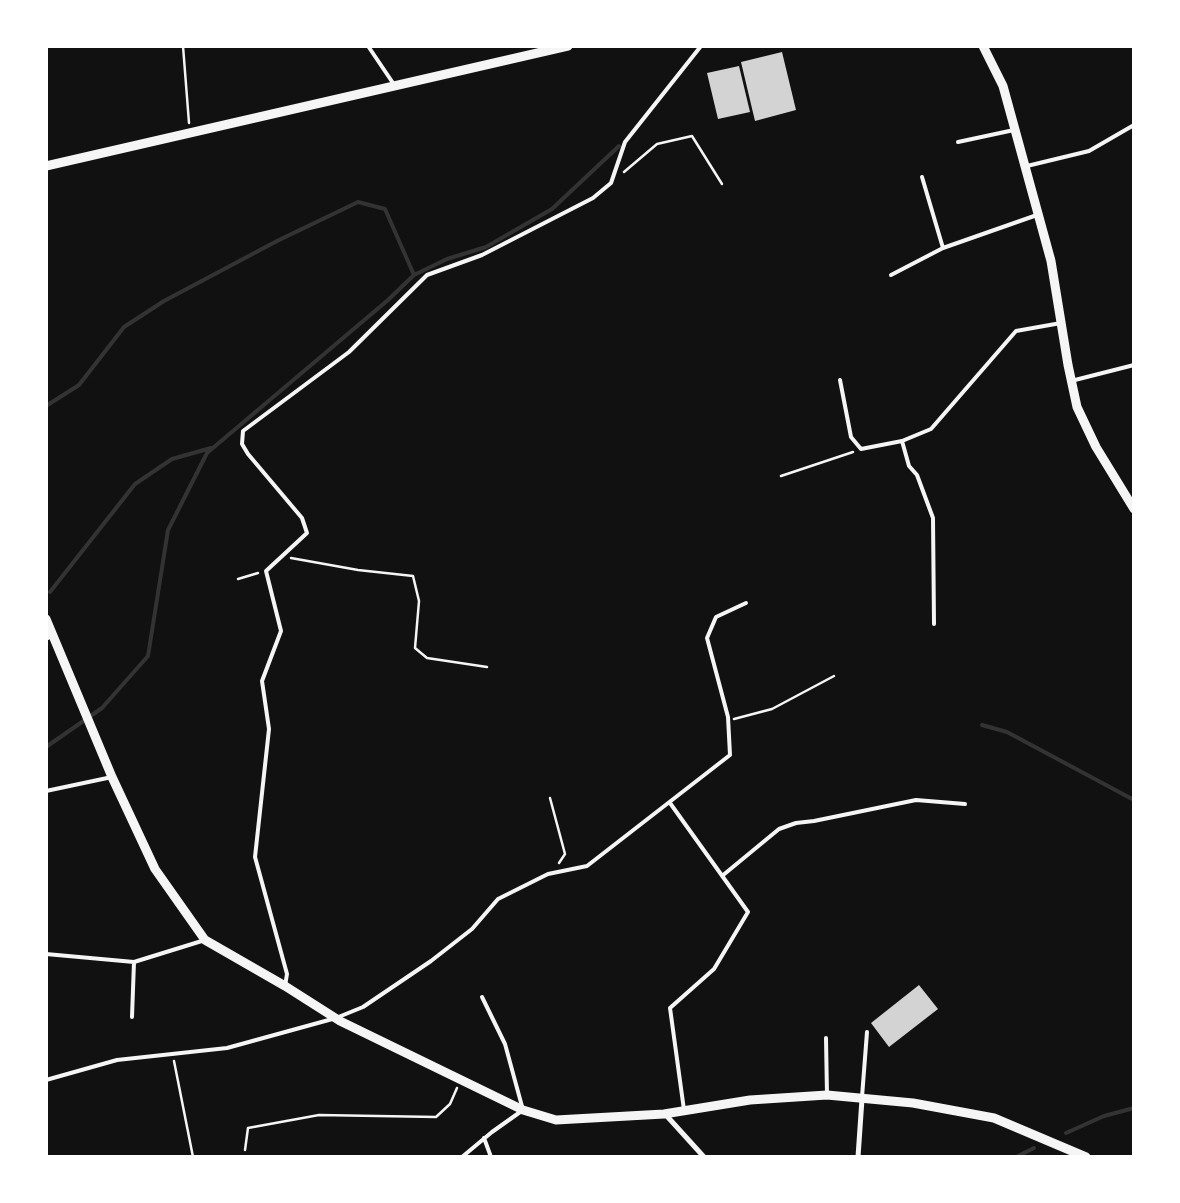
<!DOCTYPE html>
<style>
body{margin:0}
#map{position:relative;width:1180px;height:1203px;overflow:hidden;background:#111;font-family:"IBM Plex Serif",serif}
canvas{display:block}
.frame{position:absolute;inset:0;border:48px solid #fff;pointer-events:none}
</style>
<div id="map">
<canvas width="1180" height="1203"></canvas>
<div class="frame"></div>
</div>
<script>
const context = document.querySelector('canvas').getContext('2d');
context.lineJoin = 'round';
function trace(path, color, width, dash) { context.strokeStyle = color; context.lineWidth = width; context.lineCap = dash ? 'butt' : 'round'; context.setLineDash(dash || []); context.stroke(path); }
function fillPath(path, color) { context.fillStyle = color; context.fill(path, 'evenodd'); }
const stream = new Path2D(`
 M46,406L79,385L124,327L164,301L277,241L358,202L385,209L414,275
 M50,592L135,484L172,459L211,448
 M982,725L1007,732L1134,800
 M46,747L102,708L148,656L168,530L207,453L388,300L414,275L447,259L486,247L552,209L619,146
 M1066,1133L1104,1116L1134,1108
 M1016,1157L1034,1148`);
const building = new Path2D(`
 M782,52L796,110L755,121L741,62Z
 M739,66L750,112L718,119L707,73Z
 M919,985L938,1009L889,1047L871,1023Z`);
const path = new Path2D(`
 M183,46L189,123
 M624,172L657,144L692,136L722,184
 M781,476L853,452
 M291,558L358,570L413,576L419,601L415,648L427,658L487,667
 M238,579L258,573
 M734,719L772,709L834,676
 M550,798L565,854L559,863
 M174,1061L193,1157
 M245,1150L248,1128L319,1115L436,1117L450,1104L457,1088`);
const service = new Path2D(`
 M368,46L395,86
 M958,142L1014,130
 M1027,166L1089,151L1134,125
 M922,177L943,248
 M891,275L943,248L1037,215
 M840,380L851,437L861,449L902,441L909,466L917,475L933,518L934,624
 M1071,381L1134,365
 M902,441L931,429L1016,331L1061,323
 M46,639L53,635
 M46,791L112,777
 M670,803L748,912L714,969L670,1008L684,1110
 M722,876L779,829L796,823L814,821L916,800L965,804
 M46,954L134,962L205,940
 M285,986L287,974L255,857L269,729L262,681L281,631L266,571L307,533L302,518L248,454L242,444L243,431L349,352L427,275L482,255L593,198L611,183L625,142L701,46
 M132,1017L134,962
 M826,1038L827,1095
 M46,1080L117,1060L227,1048L336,1018L363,1007L431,961L472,929L498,899L548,874L587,866L730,755L728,717L707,638L716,617L746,603
 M862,1097L867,1032
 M484,1138L491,1157
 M462,1157L492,1132L523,1110L505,1044L482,997`);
const minor = new Path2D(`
 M665,1114L704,1157
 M858,1157L862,1099`);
const tertiary = new Path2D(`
 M983,46L1003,86L1051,261L1068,365L1077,407L1096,447L1134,509
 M46,166L568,46
 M46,619L112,777L155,869L205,940L285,986L340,1021L523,1110L556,1120L664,1114L750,1100L827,1095L913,1103L994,1118L1086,1157`);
trace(stream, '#333', 4);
fillPath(building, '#d3d3d3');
trace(path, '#f5f5f5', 2.5);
trace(service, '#f5f5f5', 4);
trace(minor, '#f5f5f5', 5);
trace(tertiary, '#f5f5f5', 9);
</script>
